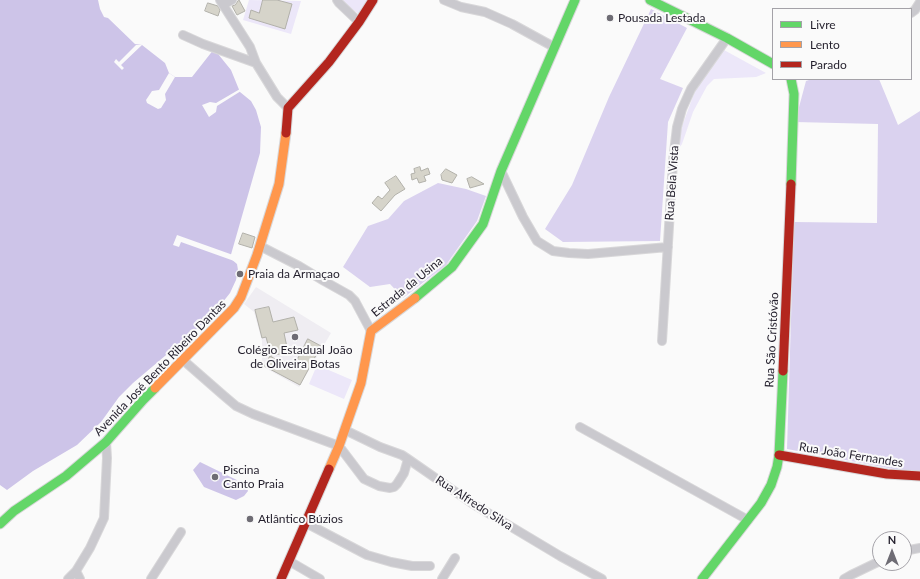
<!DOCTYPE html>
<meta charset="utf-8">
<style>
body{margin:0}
#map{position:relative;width:920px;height:579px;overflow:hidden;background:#fafafa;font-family:Lato,sans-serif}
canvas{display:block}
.legend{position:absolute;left:772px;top:8px;width:140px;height:72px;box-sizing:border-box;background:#fafafa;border:1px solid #a4a2a8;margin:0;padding:5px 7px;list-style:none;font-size:12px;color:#231f2c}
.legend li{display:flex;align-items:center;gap:8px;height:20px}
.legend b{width:20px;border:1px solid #a4a2a8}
.north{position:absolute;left:872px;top:531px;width:40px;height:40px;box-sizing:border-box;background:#fafafa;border:1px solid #a4a2a8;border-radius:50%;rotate:0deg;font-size:11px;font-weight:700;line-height:16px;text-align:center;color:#231f2c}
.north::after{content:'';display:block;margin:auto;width:14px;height:18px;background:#6e6c74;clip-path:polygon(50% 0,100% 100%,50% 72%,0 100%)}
</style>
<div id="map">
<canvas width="920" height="579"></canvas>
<ul class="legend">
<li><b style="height:5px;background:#63d668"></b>Livre</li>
<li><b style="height:5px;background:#ff974d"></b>Lento</li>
<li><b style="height:5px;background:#b3261e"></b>Parado</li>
</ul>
<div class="north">N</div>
</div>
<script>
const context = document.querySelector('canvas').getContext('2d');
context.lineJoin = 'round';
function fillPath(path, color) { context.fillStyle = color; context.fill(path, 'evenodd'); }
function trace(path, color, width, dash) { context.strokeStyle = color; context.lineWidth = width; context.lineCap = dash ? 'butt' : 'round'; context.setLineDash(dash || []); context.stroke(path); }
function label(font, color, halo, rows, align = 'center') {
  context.font = font + ' Lato,sans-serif'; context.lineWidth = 4; context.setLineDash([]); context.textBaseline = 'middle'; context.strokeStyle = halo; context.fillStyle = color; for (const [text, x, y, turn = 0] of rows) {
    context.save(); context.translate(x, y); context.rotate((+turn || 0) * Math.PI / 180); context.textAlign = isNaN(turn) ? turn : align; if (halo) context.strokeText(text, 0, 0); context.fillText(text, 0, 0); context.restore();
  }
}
const built = new Path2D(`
 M256,287L331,333L299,387L262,366V341L254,312L244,304Z`);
const green = new Path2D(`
 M249,0L301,1L291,34L243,20Z
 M342,0H371L360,15L342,2Z
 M724,50L766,73L756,77L714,79L707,86L693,112L682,144L677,151L681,129L695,91Z
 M317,365L352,380L344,399L309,384Z`);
const forest = new Path2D(`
 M651,9L687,28L660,79L683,88L668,122L660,241L563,242L545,229L572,185L609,97Z
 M812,79H879L898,125L920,111V474L787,449L794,222L877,223L878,124L795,122L806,81Z
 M438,183L466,189L486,196L477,221L446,265L403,298L390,284L370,287L343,267L368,226L388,219L404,201Z`);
const water = new Path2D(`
 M0,0H98L100,9L104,17L108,18L135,44L142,45L165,63L169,73L175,77H192L214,49L231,70L240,92L251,101L256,110L261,127L260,153L230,258L237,264L238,270L236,280L230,293L211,317L133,383L119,397L101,422L77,445L33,471L7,490L0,485Z
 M200,462L245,484L248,491L244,496L236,500L204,487L193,470Z`);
const pier = new Path2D(`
 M136,45H142L121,65L124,68L122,70L114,62L116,59L119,62Z
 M169,73L175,77L165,94L166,100L161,108L158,109L147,103L146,100L152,91L159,90Z
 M240,89L241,91L217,106L216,112L209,117L202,105L210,102L216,103Z
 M177,235L233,255V257L237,262L181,242L179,247L173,245Z`);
const building = new Path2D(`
 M239,0L245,11L237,15L232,6L235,5Z
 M263,0H277L292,4L285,29L249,18L251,10L259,13Z
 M208,3L218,6L220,10L218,16L205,11Z
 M420,167L421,171L428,168L430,174L424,176L426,181L419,183L417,178L412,180L411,174L415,173L414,169Z
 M446,169L457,175L452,183L442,180L441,175Z
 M396,176L405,189L395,195L381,211L372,203L378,196L382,199L390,190L385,183Z
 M472,177L484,184L470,188L467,179Z
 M243,233L255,237L252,248L239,244Z
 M269,307L273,322L294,317L298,330L284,333L288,352L271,356L266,337L262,338L255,310Z
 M308,339L321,346L300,385L264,366L270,356L292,369Z`);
const street = new Path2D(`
 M220,0L250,47L256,63L277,97L288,108
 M337,0L339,3L359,22
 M444,0L461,7L485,12L512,24L554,47
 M223,5L232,0
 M911,13L915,10L920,2
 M183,35L203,44L256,63
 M501,171L523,217L537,241L553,251L569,253L588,254L668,247
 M260,246L299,266L324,281L349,295L355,301L371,331
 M662,341L673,161L677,127L682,109L691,89L727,38
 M183,360L223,395L236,406L253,414L339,446L364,479L379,486L390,488L394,487L397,484L404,473L408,459
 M580,427L748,520
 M345,430L380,447L402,455L408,459L473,504L560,556L602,579
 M306,523L367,555L391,562L412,566H430
 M904,551L920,548
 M289,561L320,579
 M76,571L80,579
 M68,579L76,571L90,548L104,518L107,458L106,442
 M151,579L181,532
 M442,579L455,558
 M844,579L851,575L880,561`);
const fast = new Path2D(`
 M650,0L727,38L773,64
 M791,79L794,94L791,184
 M415,298L452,267L483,224L501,171L575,0
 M0,524L14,511L66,476L106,442L143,400L155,388
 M702,579L761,503L771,485L777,467L779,455L783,371`);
const slow = new Path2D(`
 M155,388L234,308L241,297L257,255L279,184L286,133
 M329,469L339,446L361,383L371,331L415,298`);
const jam = new Path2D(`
 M286,133L288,108L329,62L359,22L373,0
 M783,371L791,184
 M779,455L887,474L920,476
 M281,579L329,469`);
const markers = [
 [610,18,4,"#6e6c74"],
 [240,274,4,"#6e6c74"],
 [295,337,4,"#6e6c74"],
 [215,477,4,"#6e6c74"],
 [250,519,4,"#6e6c74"]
];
const poiNames = [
 ["Pousada Lestada",618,18],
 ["Praia da Armaçao",248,274],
 ["Colégio Estadual João",295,350,"center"],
 ["de Oliveira Botas",295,364,"center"],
 ["Piscina",223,470],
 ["Canto Praia",223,484],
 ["Atlântico Búzios",258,519]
];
const streetNames = [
 ["Rua Bela Vista",672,183,-86],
 ["Estrada da Usina",407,287,-39],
 ["Rua São Cristóvão",772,340,-87],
 ["Avenida José Bento Ribeiro Dantas",160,368,-46],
 ["Rua João Fernandes",851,455,9],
 ["Rua Alfredo Silva",474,503,33]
];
fillPath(built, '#efedf2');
fillPath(green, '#ece7f9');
fillPath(forest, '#dad2ef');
fillPath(water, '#cdc4e8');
fillPath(pier, '#fafafa');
fillPath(building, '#d6d4ca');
trace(building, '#b2b1aa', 1);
trace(street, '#d8d7d9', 10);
trace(fast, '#d8d7d9', 11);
trace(slow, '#d8d7d9', 11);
trace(jam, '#d8d7d9', 11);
trace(street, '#cac9ce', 8);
trace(fast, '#63d668', 9);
trace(slow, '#ff974d', 9);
trace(jam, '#b3261e', 9);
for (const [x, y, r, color] of markers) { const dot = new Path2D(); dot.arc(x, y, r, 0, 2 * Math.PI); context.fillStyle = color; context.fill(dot); trace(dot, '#fafafa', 1.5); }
label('12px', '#231f2c', '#fafafa', poiNames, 'left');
label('12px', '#231f2c', '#fafafa', streetNames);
</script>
